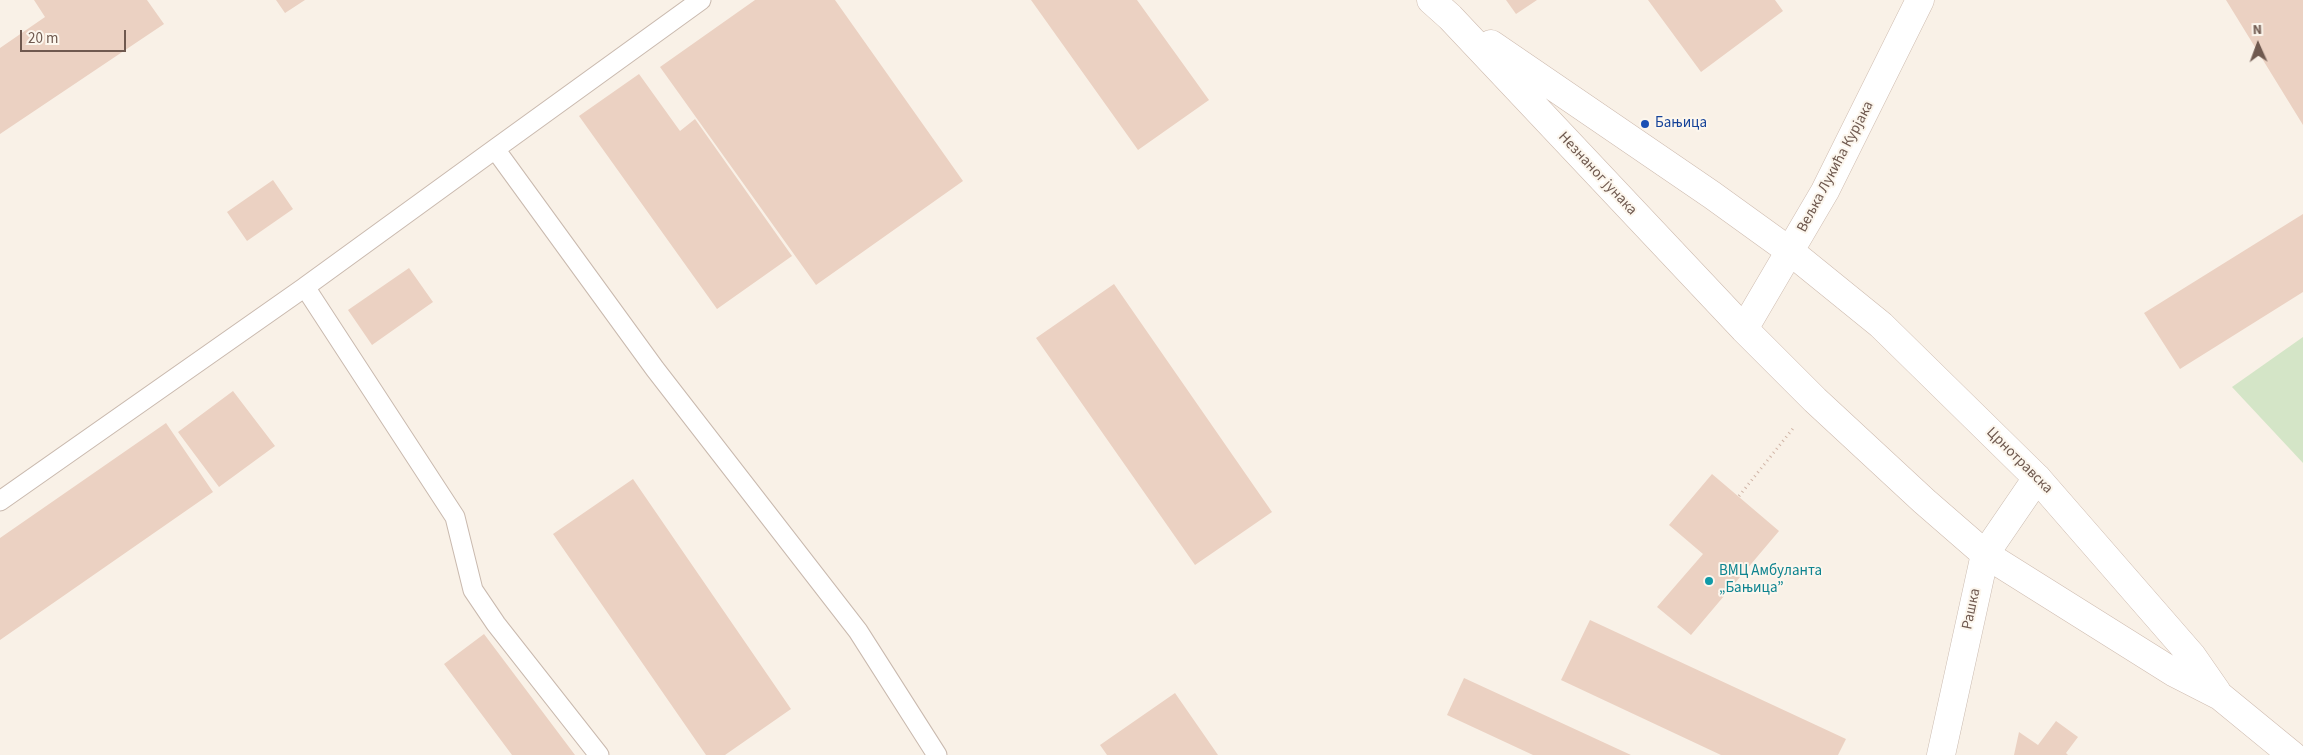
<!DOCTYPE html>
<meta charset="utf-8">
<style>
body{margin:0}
#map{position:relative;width:2303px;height:755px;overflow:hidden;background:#f9f1e7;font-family:"Source Sans 3",sans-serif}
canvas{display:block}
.north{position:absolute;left:2233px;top:20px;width:50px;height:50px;-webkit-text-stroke:4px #fcf6ed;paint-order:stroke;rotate:358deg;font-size:14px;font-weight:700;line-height:20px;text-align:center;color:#6f594f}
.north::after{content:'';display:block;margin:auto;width:18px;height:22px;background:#6f594f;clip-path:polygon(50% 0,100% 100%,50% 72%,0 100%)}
.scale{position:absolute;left:20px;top:30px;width:106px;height:22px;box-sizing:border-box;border:2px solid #6f594f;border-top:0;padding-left:6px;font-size:15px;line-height:18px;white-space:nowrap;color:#6f594f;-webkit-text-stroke:4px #fcf6ed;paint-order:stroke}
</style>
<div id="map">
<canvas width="2303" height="755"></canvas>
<div class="north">N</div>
<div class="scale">20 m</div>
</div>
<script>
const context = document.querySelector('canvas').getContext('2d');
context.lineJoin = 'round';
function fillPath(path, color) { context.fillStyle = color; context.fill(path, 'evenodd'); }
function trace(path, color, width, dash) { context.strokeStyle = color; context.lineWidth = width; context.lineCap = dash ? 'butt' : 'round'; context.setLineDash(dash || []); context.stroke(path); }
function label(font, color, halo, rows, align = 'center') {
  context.font = font + ' "Source Sans 3",sans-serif'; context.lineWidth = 4; context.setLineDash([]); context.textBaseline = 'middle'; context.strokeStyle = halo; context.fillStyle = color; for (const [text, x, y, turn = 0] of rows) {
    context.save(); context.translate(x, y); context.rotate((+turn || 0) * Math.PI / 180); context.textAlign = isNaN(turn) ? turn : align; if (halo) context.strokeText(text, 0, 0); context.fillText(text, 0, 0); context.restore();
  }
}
const green = new Path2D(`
 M2303,337V463L2232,387Z`);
const building = new Path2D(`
 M34,0H147L164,24L0,134V48L45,17Z
 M276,0H305L285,13Z
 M755,0H835L963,181L816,285L660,67Z
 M1031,0H1137L1209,100L1138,150Z
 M1506,0H1537L1516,14Z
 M1648,0H1775L1783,11L1701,72Z
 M2226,0H2303V125Z
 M639,74L680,131L695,119L792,256L717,309L579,116Z
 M273,180L293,209L247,241L227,212Z
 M2303,214V292L2180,369L2144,313Z
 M409,268L433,302L372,345L348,310Z
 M1114,284L1272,512L1195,565L1036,338Z
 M233,391L275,446L219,487L178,432Z
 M166,423L213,492L0,640V538Z
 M1712,474L1779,531L1691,635L1657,607L1703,554L1669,525Z
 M633,479L791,709L725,755H706L553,534Z
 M1590,620L1846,739L1838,755H1721L1561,680Z
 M484,634L575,755H512L444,664Z
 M1464,678L1631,755H1533L1447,715Z
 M1175,693L1218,755H1107L1100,745Z
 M2056,721L2078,737L2066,753L2068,755H2014L2019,732L2038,745Z`);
const path = new Path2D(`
 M1739,496L1795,426`);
const lane = new Path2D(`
 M701,0L495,149L655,369L858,631L937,755
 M495,149L305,287L455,517L473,590L496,624L599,755
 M0,501L305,287`);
const street = new Path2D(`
 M1941,755L1985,554L2037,478`);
const secondary = new Path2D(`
 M1431,0L1450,17L1744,329L1815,400L1924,501L1985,554L2173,672L2220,696L2292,755
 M1491,44L1712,195L1791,252L1881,325L2037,478L2192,656L2217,692
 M1744,329L1825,191L1920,0`);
const markers = [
 [1645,124,5,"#1a4fb4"],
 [1709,581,5,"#0f9aa8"]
];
const transitNames = [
 ["Бањица",1655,124]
];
const streetNames = [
 ["Вељка Лукића Курјака",1836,167,-62],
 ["Незнаног јунака",1597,174,47],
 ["Црнотравска",2019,461,45],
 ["Рашка",1972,609,-78]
];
const cultureNames = [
 ["ВМЦ Амбуланта",1719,572],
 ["„Бањица”",1719,589]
];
fillPath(green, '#d4e5c7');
fillPath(building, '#ebd1c2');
trace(lane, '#c9b9ae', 21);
trace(street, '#c9b9ae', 29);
trace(secondary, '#cebbaf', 29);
trace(path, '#d0b4a6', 3, [1, 4]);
trace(lane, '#fff', 19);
trace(street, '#fff', 28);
trace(secondary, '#fff', 28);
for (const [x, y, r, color] of markers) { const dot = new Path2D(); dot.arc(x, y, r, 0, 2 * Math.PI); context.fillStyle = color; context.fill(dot); trace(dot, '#fcf6ed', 2); }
label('15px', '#164399', '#fcf6ed', transitNames, 'left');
label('15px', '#6f594f', '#fcf6ed', streetNames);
label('15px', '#0d838f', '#fcf6ed', cultureNames, 'left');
</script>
